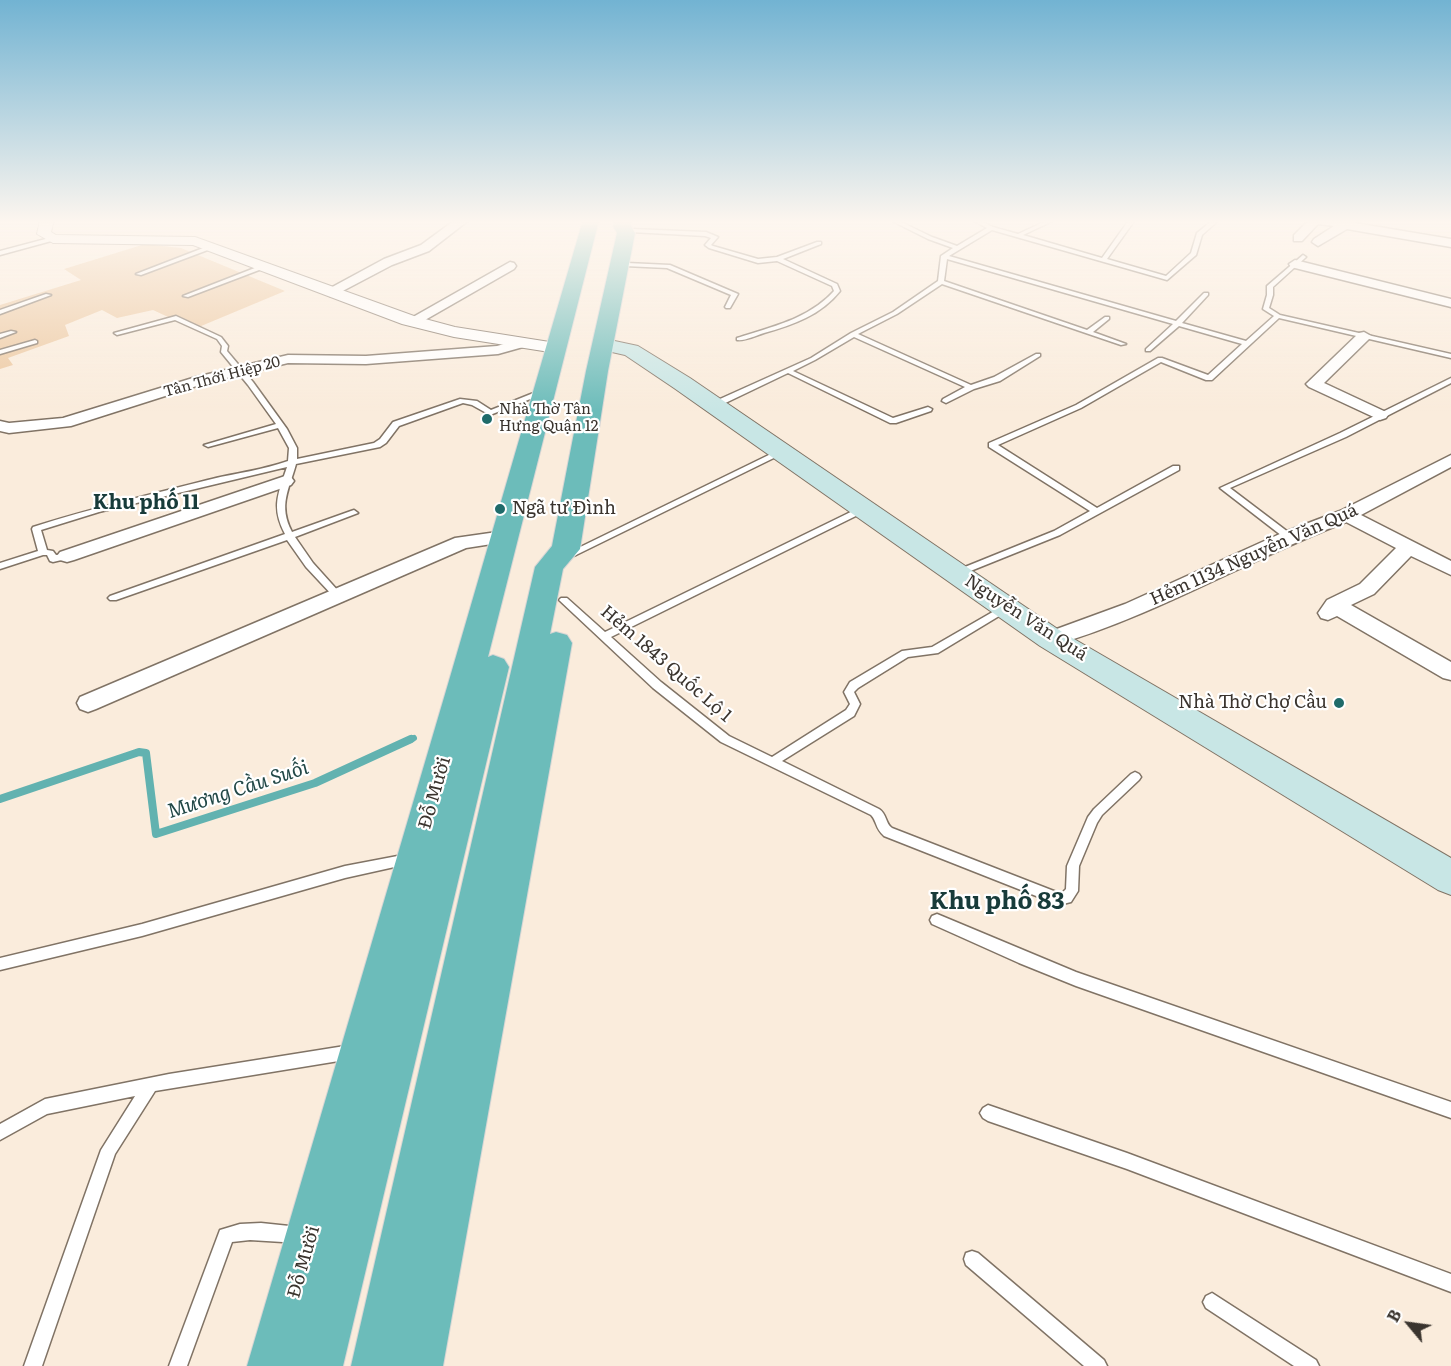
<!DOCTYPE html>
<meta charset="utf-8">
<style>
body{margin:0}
#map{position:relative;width:1451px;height:1366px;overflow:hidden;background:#faecdc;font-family:Literata,serif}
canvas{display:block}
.north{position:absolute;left:1379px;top:1294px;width:60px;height:60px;-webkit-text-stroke:4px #fff;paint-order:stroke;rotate:299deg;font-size:16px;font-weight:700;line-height:24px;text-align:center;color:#3a342e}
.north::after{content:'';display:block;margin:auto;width:21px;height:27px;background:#3a342e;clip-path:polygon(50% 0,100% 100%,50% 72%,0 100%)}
</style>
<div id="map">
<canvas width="1451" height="1366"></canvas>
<div class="north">B</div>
</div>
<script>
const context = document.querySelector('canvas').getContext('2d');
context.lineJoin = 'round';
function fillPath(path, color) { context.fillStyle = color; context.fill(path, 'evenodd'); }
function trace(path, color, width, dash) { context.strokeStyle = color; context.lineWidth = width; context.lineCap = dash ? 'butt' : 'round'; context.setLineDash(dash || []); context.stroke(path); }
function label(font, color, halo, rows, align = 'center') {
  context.font = font + ' Literata,serif'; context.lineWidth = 4.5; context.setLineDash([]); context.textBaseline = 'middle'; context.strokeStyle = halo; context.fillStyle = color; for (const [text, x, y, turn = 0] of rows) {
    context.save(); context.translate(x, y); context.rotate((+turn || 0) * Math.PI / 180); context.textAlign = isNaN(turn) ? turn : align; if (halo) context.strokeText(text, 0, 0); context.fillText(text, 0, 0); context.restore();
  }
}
const green = new Path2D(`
 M145,244L181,248L285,291L194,329L153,310L117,318L102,310L65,325L69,336L8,358L13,365L0,369V305L81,280L64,269Z`);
const streamFar1 = new Path2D(`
 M408,741L414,738`);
const stream = new Path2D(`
 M0,799L139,752L146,753L156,834L315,783L411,739`);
const service = new Path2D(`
 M890,220H897L932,237L957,246L987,228L972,220H979L993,227L1018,234L1048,220H1055L1023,235L1102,258L1129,220H1135L1107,259L1166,276L1191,253L1197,233L1213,220H1219L1202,235L1196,255L1167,280L992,230L949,256L1176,321L1204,293H1208V295L1182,323L1246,341L1274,316L1263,309L1267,295V286L1303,255L1306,257L1305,258L1273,287V295L1269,308L1280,315L1451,354V358L1279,318L1212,380H1206L1161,362L1081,408L998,445L1097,508L1173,466H1179V470L1060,535L958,576L955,575L953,573L955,571L1054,531L1090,511L989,447V443L1076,405L1158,358H1162L1208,375L1242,344L1179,326L1150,351H1146V349L1173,324L947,259L944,281L1087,330L1105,317H1109V319L1093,332L1126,344L1121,345L942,284L897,314L858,334L971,385L994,377L1036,354H1040V356L1000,381L974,389L946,403L942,401L943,399L965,387L854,337L815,360L793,371L893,418L928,407L932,409L931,411L896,423H890L788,373L717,407H711V403L811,358L851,333L893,312L938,281L941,256L953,248L928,239Z
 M633,229L706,232L718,237L711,245L713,246L758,259L777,257L817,242H821V244L783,259L837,284L840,291C821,315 793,325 764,333C755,336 745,341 737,340V338C771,327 809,319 834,291L832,286L777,261L758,263L709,248L705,245L711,238L705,236L631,232L630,231Z
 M53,237L56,239L55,240L0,255V251Z
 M211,245L214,247L213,248L141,275L136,274Z
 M627,263L670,265L738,294L730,308H726L725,307L731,295L667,268L625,266L624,265Z
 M265,264L268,266L267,267L188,297L183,296Z
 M46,294L51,295L0,314V310Z
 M176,316L221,337L228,346L227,351L253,382L287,429L297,448V459L374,443L380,439L393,422L460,399L477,401L491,410L541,390L548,392L490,415L472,405L463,403L399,426L386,443L380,447L296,464C289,490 278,505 292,532L351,511L354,510L358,513L295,537L313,563L340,593L342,595L340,597H334L306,567L287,540L116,600H110L108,598L110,596L285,534C271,507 278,494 287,467L99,512L41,530L47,550L53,551L56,555L70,554L72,556L70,558L53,562L50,561L47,555H43L0,569V563L38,551L32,529L33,527C92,508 152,494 212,479C237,473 263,470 288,461L289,448L278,428L208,447L204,445L276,424L248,385L221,352L222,346L217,339L175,320L117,335L114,333Z
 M11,331L16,332L0,338V334Z
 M35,340L37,341V343L0,354V350Z
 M1451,378V383L1346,437L1230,488L1292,535V539H1286L1220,488L1340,433Z
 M779,450H782L786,452L576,555L573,556L568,553Z
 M865,505L869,508L868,510L611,637L661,682L729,736L772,757L846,710L850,704L844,692L850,682L902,651L932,647L1003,606H1009L1011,608L1009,610L938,653L908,657L858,688L854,692L860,704L854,716L782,761L879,809C887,814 885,823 892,828L1059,893H1062L1066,889L1067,866L1088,817L1094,809L1131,774L1135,772L1139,774L1141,777L1139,780L1102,815L1097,823L1079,866L1078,891L1071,902L1059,905L884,836C875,828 877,821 871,815L721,742L653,688L559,600L561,598H567L605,632Z
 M408,854L412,855L414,859L412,863L408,864L345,878L142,936L0,970V958L142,924L345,866Z
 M937,914L1076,972L1451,1102V1118L1076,986L1019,963L932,924L930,920L932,916Z
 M351,1045L356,1047L358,1052L356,1057L351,1059L155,1091L115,1154L42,1366H24L101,1150L135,1096L47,1114L0,1140V1124L45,1099L169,1074Z
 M988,1105L1127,1153L1451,1274V1292L1127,1169L988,1121L983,1118L980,1113L983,1108Z
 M261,1223L299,1227L305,1229L307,1235L305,1241L299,1243L250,1240L232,1242L187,1366H169L220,1230L240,1224Z
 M972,1251L978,1253L1104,1360L1107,1366H1084L966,1265L964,1259L966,1253Z
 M1212,1293L1316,1360L1319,1366H1294L1206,1308L1203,1302L1206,1296Z`);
const minor = new Path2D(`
 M455,220H469L429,251L392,265L335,295L330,296L323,292L384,259L421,245Z
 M1309,220H1358L1355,223L1451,239V247L1347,229L1318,246L1312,242L1314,239L1334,226L1318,224L1302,241H1294V235Z
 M1295,260L1451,299V307L1291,267L1289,264Z
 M510,262L514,263L516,266L514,269L418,324H408L406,321Z
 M1364,332L1371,336L1369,339L1324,383L1386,412L1388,415L1386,418L1380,420L1309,387L1306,384L1359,333Z
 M518,340L525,344L523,347L498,354L366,364L288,363L206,383L71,426L9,433L0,431V421L9,423L63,418L196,377L288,355L366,356L497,346Z
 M1451,455V467L1361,515L1451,561V575L1411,556L1374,594L1351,605L1451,662V680L1443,678L1337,616L1328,620L1321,618L1318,613L1327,600L1360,584L1396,548L1346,522C1247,560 1153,617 1051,646L1043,644L1040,639L1043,634L1125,604L1282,533L1340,511Z
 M285,476L291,477L294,481L291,485L74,560L67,562L60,560L57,556L60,552Z
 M504,531L511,533L514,537L511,541L466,548L96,709L88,712L80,709L77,703L80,697L455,538Z`);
const tertiary = new Path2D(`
 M40,220H54L51,232L56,235L195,237L414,316L455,327L556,343L562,344L565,348L562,352L556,353L454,337L402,324L193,245L53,243L37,234Z`);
const secondary = new Path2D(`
 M610,340L638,346L690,378L1062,632L1451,858V895L1438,890L1040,646L674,388L625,355L603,350L600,346L603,342Z`);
const trunk = new Path2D(`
 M583,220H599L488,657L493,655L504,659L509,667L343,1366H247L448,684Z
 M615,220H631V226L635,233L608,371L580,549L563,569L550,634L556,632L567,635L572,643L443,1366H351L535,567L552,546L586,371L617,233L613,226Z`);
const markers = [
 [487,419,6,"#1f6b6a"],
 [500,509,6,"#1f6b6a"],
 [1339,703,6,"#1f6b6a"]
];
const farStreetnames = [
 ["Tân Thới Hiệp 20",222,377,-15]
];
const farPoinames = [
 ["Nhà Thờ Tân",499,410],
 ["Hưng Quận 12",499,427]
];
const poiNames = [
 ["Ngã tư Đình",512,509],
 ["Nhà Thờ Chợ Cầu",1327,703,"right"]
];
const streetNames = [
 ["Hẻm 1134 Nguyễn Văn Quá",1254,555,-24],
 ["Nguyễn Văn Quá",1026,618,33],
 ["Hẻm 1843 Quốc Lộ 1",666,664,41],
 ["Đỗ Mười",435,793,-74],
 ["Đỗ Mười",304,1262,-74]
];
const neighbourhoodNames = [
 ["Khu phố 11",146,503]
];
const waterNames = [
 ["Mương Cầu Suối",238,790,-18]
];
const nearNeighbourhoodnames = [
 ["Khu phố 83",997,902]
];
fillPath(green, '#ecc8a0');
trace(streamFar1, '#62b2b0', 6);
trace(stream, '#62b2b0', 8);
trace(service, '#807365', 3);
trace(minor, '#807365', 3);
trace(tertiary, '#807365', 2);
trace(secondary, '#807365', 2);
trace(trunk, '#d8d6d5', 2);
fillPath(service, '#fff');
fillPath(minor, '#fff');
fillPath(tertiary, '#fff');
fillPath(secondary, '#c8e6e5');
fillPath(trunk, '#6cbcba');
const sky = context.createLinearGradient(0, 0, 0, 411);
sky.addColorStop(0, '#72b3d2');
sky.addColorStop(0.54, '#fdf6ef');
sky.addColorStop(1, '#fdf6ef00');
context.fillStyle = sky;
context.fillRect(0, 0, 1451, 411);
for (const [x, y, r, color] of markers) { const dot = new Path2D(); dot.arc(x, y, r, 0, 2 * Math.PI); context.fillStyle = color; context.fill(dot); trace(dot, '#fff', 2); }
label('15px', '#3a342e', '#fff', farStreetnames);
label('15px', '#3a342e', '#fff', farPoinames, 'left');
label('18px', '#3a342e', '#fff', poiNames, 'left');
label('18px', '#3a342e', '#fff', streetNames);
label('bold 20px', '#183b3a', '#fff', neighbourhoodNames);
label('italic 20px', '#214746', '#fff', waterNames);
label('bold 24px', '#183b3a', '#fff', nearNeighbourhoodnames);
</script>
